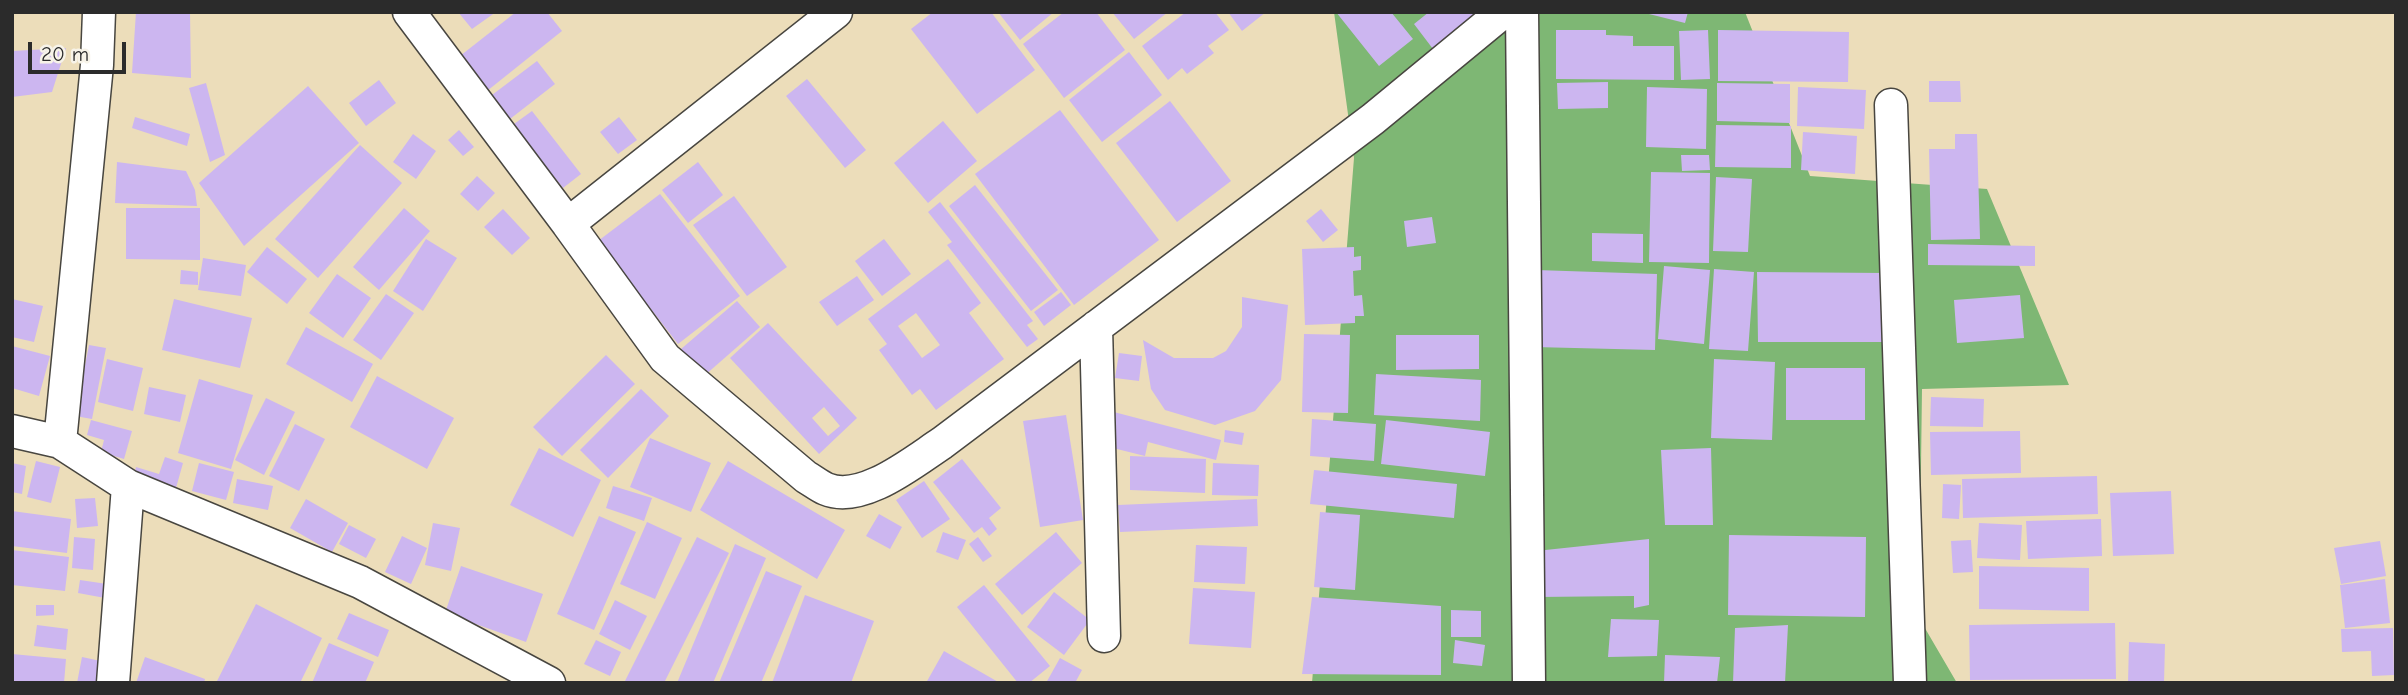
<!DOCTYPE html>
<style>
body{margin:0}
#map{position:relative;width:2408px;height:695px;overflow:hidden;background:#ecddba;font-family:"Comic Neue",sans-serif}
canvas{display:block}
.frame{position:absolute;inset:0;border:14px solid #2b2b2b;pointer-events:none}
.scale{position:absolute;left:28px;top:42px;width:98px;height:32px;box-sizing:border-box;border:4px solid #2b2b2b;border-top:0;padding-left:9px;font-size:21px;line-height:24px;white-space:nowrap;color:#2b2b2b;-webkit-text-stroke:5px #f7f3e8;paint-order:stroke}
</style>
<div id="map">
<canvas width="2408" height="695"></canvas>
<div class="frame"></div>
<div class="scale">20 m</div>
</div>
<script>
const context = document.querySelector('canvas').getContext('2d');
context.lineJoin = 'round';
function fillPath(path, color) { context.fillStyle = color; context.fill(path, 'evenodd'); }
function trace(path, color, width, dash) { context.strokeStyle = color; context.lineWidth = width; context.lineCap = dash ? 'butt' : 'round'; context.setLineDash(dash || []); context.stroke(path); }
const forest = new Path2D(`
 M1334,12H1745L1810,176L1987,189L2069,385L1922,389L1919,618L1957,683H1312L1354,158Z`);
const building = new Path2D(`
 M136,12H190L191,78L132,73Z
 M458,12H496L472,29Z
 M516,12H547L562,31L487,91L460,56Z
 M933,12H991L1035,70L977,114L911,29Z
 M998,12H1054L1020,40Z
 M1064,12H1096L1125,50L1064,98L1023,44Z
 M1112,12H1168L1134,39Z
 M1186,12H1215L1229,30L1208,46L1214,53L1187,74L1182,68L1168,80L1142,46Z
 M1228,12H1266L1242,31Z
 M1336,12H1391L1413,39L1379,66Z
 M1429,12H1480L1433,49L1414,24Z
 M1641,12H1688L1685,23Z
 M1556,30H1606V35L1633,36V46H1674V80L1556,79Z
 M1708,30L1710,79L1681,80L1679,31Z
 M1718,30L1849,32L1848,82L1718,81Z
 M66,48L52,92L12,97V51Z
 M1129,52L1162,95L1102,142L1069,100Z
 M537,61L555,84L510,119L492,95Z
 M807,79L866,150L845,168L786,96Z
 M379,80L396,103L366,126L349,103Z
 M1929,81H1960L1961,102H1929Z
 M1608,82V108L1558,109L1557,83Z
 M206,83L225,155L210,162L189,88Z
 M1717,83L1790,84V123L1717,121Z
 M308,86L359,143L244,246L199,183Z
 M1647,87L1707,89L1706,149L1646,147Z
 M1798,87L1866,90L1864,129L1797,126Z
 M1170,101L1231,181L1177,222L1116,143Z
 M1060,110L1159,240L1074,305L975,174Z
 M532,111L581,174L563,188L543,163L539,166L514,134L519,130L514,124Z
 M135,117L190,134L187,146L132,128Z
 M619,117L637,140L618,154L600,132Z
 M943,121L977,161L928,203L894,163Z
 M1716,125L1791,126V168L1715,167Z
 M459,130L474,147L463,156L448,140Z
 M1803,132L1857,136L1855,174L1801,170Z
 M413,134L436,151L416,179L393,162Z
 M1955,134H1977L1980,239L1931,240L1929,149H1955Z
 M360,145L402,183L318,278L275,239Z
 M1681,155H1709L1710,170L1682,171Z
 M117,162L186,171L195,190L197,206L115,203Z
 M698,162L723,195L688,223L662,190Z
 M1651,172L1710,173L1709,263L1649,262Z
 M477,176L495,193L478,211L460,194Z
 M1716,177L1752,179L1748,252L1713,251Z
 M975,185L1058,290L1031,311L949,206Z
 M660,194L740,296L678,344L598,241Z
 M734,196L787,267L747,296L693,225Z
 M940,202L1033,321L1027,325L1038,339L1027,347L947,245L952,242L928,212Z
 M126,208H200V260L126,259Z
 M404,208L430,231L379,290L353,267Z
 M503,209L530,238L512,255L484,227Z
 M1321,209L1338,230L1323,242L1306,221Z
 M1432,217L1436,243L1407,247L1404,221Z
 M1592,233L1643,234V263L1592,261Z
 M426,239L457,258L423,311L393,291Z
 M884,239L911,274L882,296L855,261Z
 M1928,244L2035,246V266L1928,265Z
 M267,247L307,279L287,304L247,272Z
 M1354,247V257L1361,256V270L1353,271L1354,296L1362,295L1364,316H1355V323L1305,325L1302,249Z
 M203,258L246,265L241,296L198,290Z
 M948,259L981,303L969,313L1004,359L936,410L920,389L912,395L879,350L887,344L868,319ZM916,313L940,345L922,358L898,326Z
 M1664,266L1710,270L1704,344L1658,339Z
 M1714,269L1754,272L1748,351L1709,349Z
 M181,270L198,272V285L180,284Z
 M1536,270L1657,274L1655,350L1534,347Z
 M1757,272L1885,273V342H1758Z
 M337,274L371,298L343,338L309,313Z
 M857,276L874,300L837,326L819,302Z
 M1061,292L1071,305L1044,326L1034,312Z
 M386,294L414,313L381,360L353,340Z
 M2020,295L2024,338L1957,343L1954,300Z
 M1242,297L1288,305L1281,380L1255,411L1215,425L1165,410L1151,389L1143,340L1174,358H1213L1226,351L1242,327Z
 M12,299L43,306L34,342L12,337Z
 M174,299L252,318L240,368L162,350Z
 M737,301L760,327L704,376L681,349Z
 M768,323L857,418L819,454L730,358ZM824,407L840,426L828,436L812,418Z
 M306,327L373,364L352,402L286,364Z
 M1304,334L1350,335L1348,413L1302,412Z
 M1396,335H1479V369L1396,370Z
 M89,345L106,348L92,419L75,416Z
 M12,346L50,356L39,396L12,388Z
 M1119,353L1142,356L1139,381L1115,378Z
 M606,355L635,384L562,456L533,427Z
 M107,359L143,368L133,411L98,402Z
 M1714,359L1775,362L1772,440L1711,438Z
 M1786,368H1865V420H1786Z
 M1376,374L1481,380L1480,421L1374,415Z
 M377,376L454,418L427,469L350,427Z
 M199,379L253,395L231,469L178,453Z
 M149,387L186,395L180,422L144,414Z
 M641,389L669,416L608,478L580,450Z
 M1931,397L1984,399L1983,427L1930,426Z
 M266,398L295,412L264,475L235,460Z
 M1110,411L1221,440L1216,460L1148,442L1145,456L1101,445Z
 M1066,415L1083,520L1040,527L1023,421Z
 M1312,419L1376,424L1374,461L1310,456Z
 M91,420L132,431L124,459L101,452L104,440L87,435Z
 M1386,420L1490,432L1485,476L1381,464Z
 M295,424L325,439L299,491L269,476Z
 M1225,430L1244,433L1242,445L1224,442Z
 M2020,431L2021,473L1931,475L1930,432Z
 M650,438L711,463L691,512L630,487Z
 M539,448L601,480L573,537L510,505Z
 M1711,448L1713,525H1665L1661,450Z
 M1130,456L1206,459L1205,493L1130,490Z
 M165,457L183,463L176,488L134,475L136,467L159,474Z
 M962,459L1001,508L989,518L997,529L989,536L982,527L974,533L933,482Z
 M36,461L60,467L51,503L27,497Z
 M728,461L845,530L817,579L700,510Z
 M12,463L26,466L22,494L12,492Z
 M199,463L234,472L226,500L192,491Z
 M1213,463L1259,465L1258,496L1212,495Z
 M1314,470L1457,484L1454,518L1310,504Z
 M2097,476L2098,514L1963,518L1962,479Z
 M237,479L273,486L268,510L233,503Z
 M924,481L950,519L922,538L896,500Z
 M1943,484L1961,485L1959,519L1942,518Z
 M613,486L652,498L644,521L606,508Z
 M2171,491L2174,554L2113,556L2110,493Z
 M95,498L98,526L77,528L75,499Z
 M306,499L348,523L332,552L290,528Z
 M1257,499L1258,526L1120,532L1118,505Z
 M12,511L71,519L67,553L12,546Z
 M1320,512L1360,515L1355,590L1314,587Z
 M879,514L902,527L890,549L866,536Z
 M599,516L636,532L594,630L557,614Z
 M2101,519L2102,556L2028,559L2026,521Z
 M647,522L682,538L655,599L620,584Z
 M433,523L460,528L451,571L425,565Z
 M1979,523L2022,525L2020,560L1977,558Z
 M349,525L376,539L366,558L339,544Z
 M943,532L966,540L958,560L936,552Z
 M1056,532L1082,563L1022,615L995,584Z
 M1729,535L1866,537L1865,617L1728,615Z
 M402,536L427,548L411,584L385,572Z
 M74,537L95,539L93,570L72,568Z
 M697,537L729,553L664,683H624Z
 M978,537L992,556L983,562L969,544Z
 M1649,539V605L1634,608V596L1537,597L1536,551Z
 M1971,540L1973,572L1953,573L1951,541Z
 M2380,541L2386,576L2341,584L2334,548Z
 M735,544L766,558L713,683H677Z
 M1196,545L1247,547L1245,584L1194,582Z
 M12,550L69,557L65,591L12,585Z
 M461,566L543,594L526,642L445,613Z
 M1979,566L2089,568V611L1979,609Z
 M766,571L802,586L761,683H719Z
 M2385,579L2390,623L2345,628L2340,585Z
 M80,580L107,584L105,598L78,593Z
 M984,585L1050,666L1029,683H1018L957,607Z
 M1193,588L1255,592L1251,648L1189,644Z
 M1054,592L1090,620L1064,655L1027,627Z
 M805,595L874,621L851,683H772Z
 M1312,597L1441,606V675L1302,674Z
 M615,600L647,616L630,650L599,634Z
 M256,604L322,638L300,683H216Z
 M36,605H54V615L36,616Z
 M1451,610L1481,611V637H1451Z
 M349,613L389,630L378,657L337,639Z
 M1611,619L1659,620L1657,656L1608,657Z
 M2115,623L2116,679L1970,680L1969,625Z
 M37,625L68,629L66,650L34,646Z
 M1788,625L1785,683H1733L1735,628Z
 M2393,628L2394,675L2372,676L2371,651L2342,652L2341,629Z
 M596,640L621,652L610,676L584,664Z
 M1455,640L1485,645L1482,666L1453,663Z
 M2129,642L2165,644L2164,683H2128Z
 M329,643L374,662L365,683H312Z
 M944,651L1000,683H926Z
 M12,654L66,659L64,683H12Z
 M1665,655L1720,657L1717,683H1664Z
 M82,657L110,663L106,683H77Z
 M145,657L205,679L204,683H136Z
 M1060,658L1082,670L1075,683H1046Z`);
const minor = new Path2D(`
 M409,12L568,224L836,12
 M1522,12L1529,683
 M1891,105L1910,683
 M568,224L665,358L806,477C813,481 819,486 826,489C862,504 913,462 942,443L1373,119L1503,12
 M1096,327L1104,636
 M12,431L60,442L128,486L360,582L549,683
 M60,442L97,65L99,12
 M113,683L128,486`);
fillPath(forest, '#7eb774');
fillPath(building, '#ccb6f0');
trace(minor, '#484640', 35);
trace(minor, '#fff', 32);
</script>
